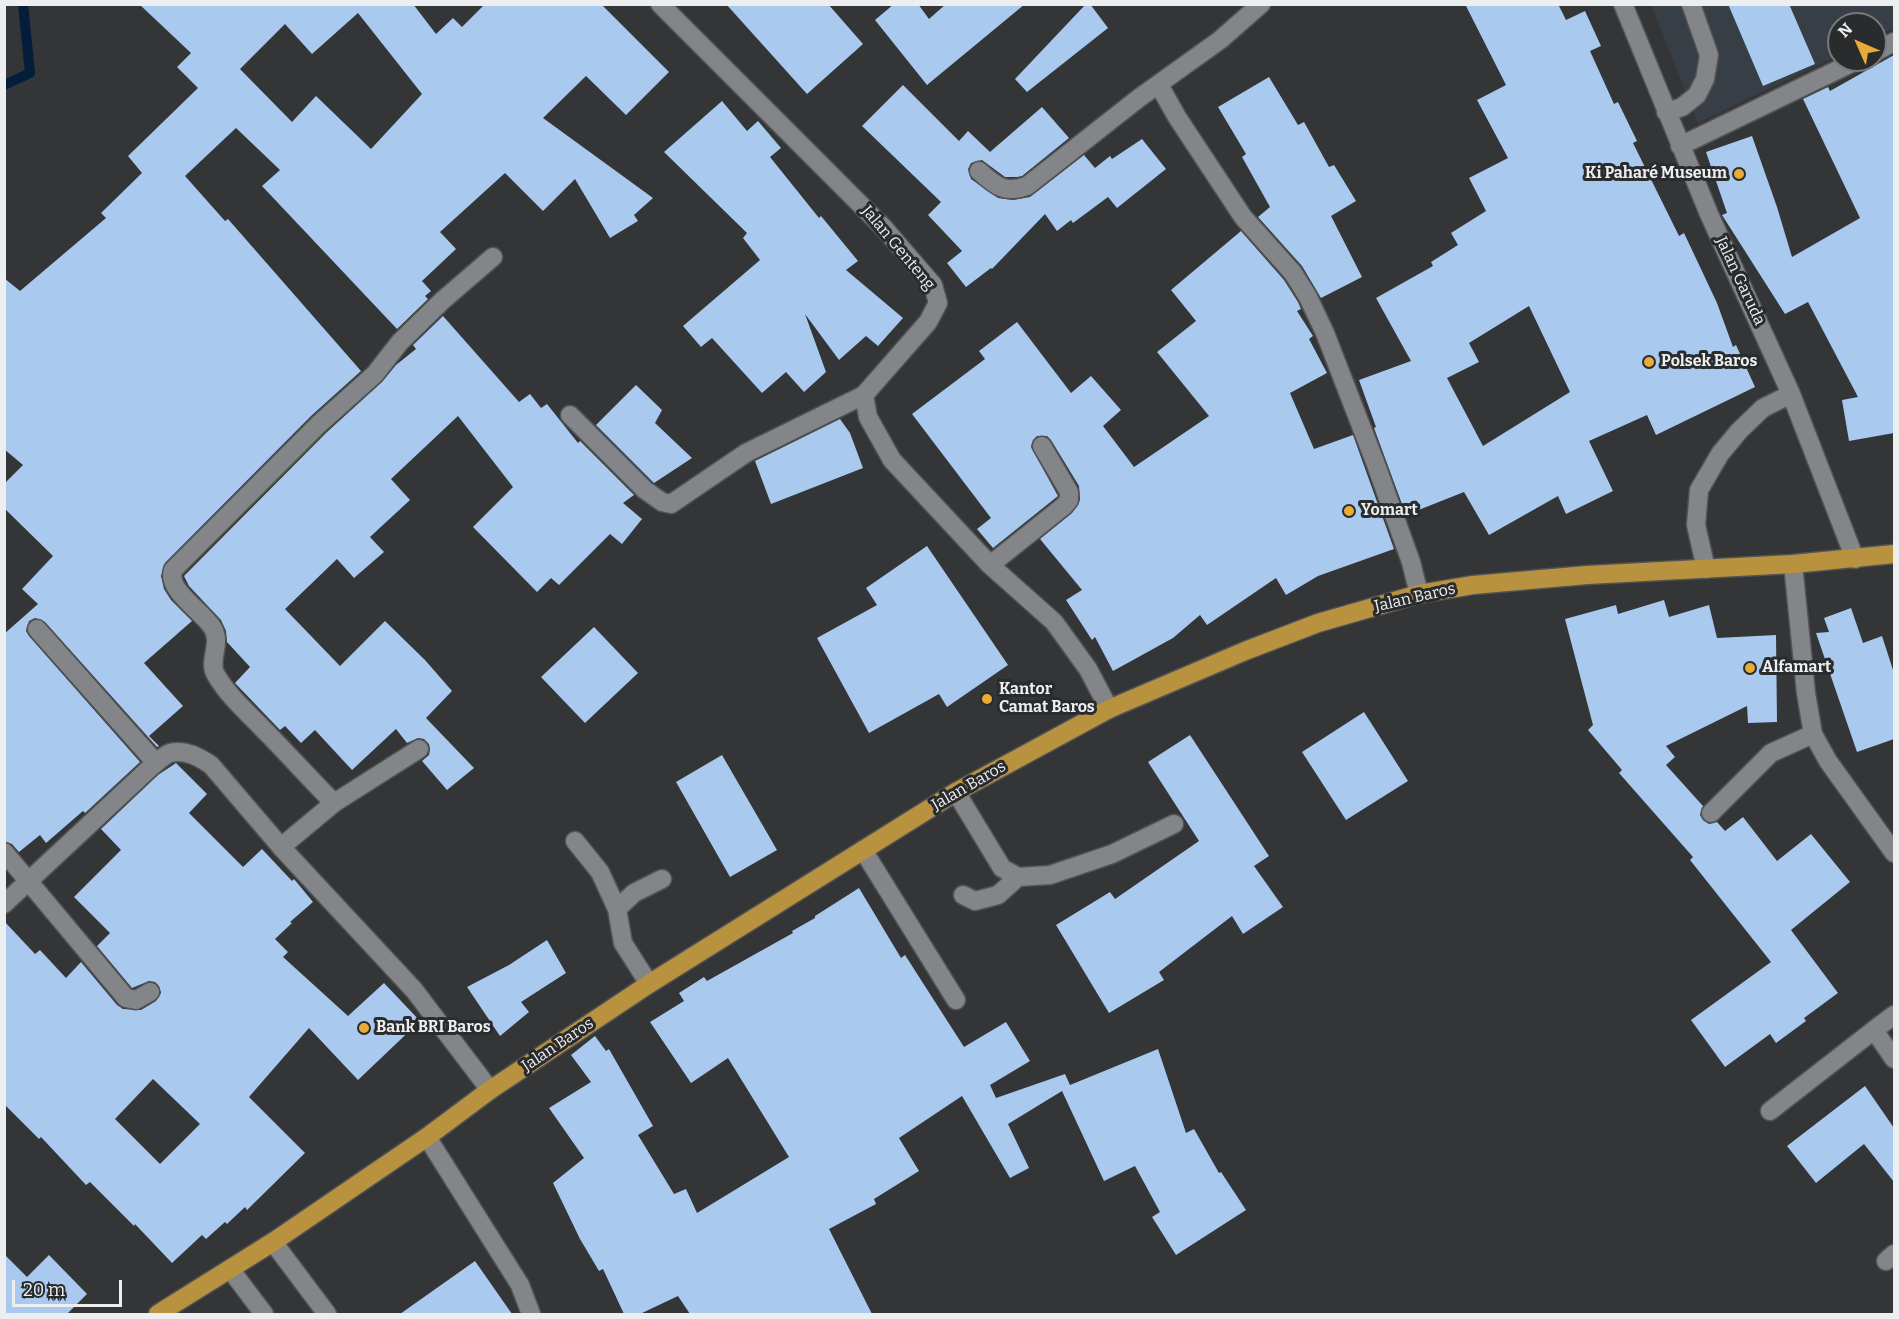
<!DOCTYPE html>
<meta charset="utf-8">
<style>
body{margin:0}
#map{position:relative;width:1899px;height:1319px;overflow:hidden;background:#333537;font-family:Bitter,serif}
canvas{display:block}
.frame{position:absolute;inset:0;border:6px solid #edeef0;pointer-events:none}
.north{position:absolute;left:1827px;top:12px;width:60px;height:60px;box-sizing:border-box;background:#292b2d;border:2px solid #77797b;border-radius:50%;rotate:315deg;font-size:16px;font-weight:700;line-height:24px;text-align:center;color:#edeef0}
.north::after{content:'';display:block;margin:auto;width:21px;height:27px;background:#e9ab38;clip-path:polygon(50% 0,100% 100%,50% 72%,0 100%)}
.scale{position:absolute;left:12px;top:1280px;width:110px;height:27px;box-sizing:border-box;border:3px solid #edeef0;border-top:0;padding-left:8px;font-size:18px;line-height:21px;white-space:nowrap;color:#edeef0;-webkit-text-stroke:4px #292b2d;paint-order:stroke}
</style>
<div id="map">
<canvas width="1899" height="1319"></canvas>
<div class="frame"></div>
<div class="north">N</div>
<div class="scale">20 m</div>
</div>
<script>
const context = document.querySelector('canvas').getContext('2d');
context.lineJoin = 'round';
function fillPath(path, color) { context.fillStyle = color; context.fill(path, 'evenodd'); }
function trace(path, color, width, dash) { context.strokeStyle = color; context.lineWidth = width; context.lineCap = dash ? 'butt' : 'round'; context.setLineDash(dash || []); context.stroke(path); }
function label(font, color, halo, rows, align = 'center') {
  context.font = font + ' Bitter,serif'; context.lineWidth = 6; context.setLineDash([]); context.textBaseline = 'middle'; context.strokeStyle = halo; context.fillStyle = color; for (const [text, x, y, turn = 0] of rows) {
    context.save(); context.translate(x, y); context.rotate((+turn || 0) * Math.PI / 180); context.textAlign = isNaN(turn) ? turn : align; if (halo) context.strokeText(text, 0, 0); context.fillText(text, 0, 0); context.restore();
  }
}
const built = new Path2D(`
 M1651,5H1894V28L1875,37V24H1839V55L1698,123Z`);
const stream = new Path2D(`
 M4,85L30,73L23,4`);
const building = new Path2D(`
 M139,4H413L436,34L453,18L462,27L485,4H601L669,72L626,115L586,76L543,118L653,198L634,215L638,221L610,238L575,179L543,211L505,173L440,232L456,249L422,281L431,291L425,296L428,299L397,329L262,186L280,170L236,128L185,176L225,221L228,219L361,371L311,416L165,563L161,576L164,589L171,600L192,621L144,663L183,706L149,736L159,746L157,747L45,622L35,618L29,621L26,631L29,636L140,762L85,813L83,811L46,843L40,835L19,852L12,844L4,841V634L38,604L22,589L53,556L4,508V484L23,465L4,449V278L20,291L106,218L101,213L142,173L128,156L198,88L177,67L191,53ZM358,13L422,94L371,149L316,96L292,122L240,69L285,24L312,54Z
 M726,4H828L863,44L807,94Z
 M894,4H918L929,19L946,4H1025L927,85L875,20Z
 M1086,4H1090L1108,28L1027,92L1015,79Z
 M1465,4H1558L1566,20L1585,11L1601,46L1590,51L1614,104L1618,102L1637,141L1633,143L1679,236L1684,233L1717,303L1733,347L1736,345L1755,387L1656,435L1647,415L1589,441L1613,491L1566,514L1558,496L1489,535L1464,492L1406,515L1374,428L1376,427L1359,380L1411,361L1376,298L1433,266L1431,262L1458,245L1451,233L1486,211L1469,178L1508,158L1477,100L1506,85ZM1529,306L1570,392L1483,446L1447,378L1479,362L1469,343Z
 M1728,4H1789L1815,64L1763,86Z
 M1894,55V433L1849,441L1842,400L1858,397L1808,302L1785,314L1722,215L1727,213L1706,152L1752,136L1777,207L1792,257L1860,218L1803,99L1828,87L1830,91Z
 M1269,77L1298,125L1304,122L1329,167L1334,165L1356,201L1331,216L1362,277L1321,298L1302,266L1258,217L1270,207L1242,157L1246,154L1218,107Z
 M903,85L959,141L968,131L990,152L1042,107L1069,138L1022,176L1017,177H1005L982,160L971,163L968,169L971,179L998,198L1013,200L1030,197L1084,155L1095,168L1110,156L1112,159L1142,139L1166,169L1117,208L1108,197L1073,223L1071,220L1057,231L1045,214L992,269L991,268L966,287L947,263L962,251L928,215L941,202L862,126Z
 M722,101L747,131L758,121L781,148L770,157L819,218L821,216L858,261L846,270L903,318L878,346L866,336L839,360L805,314L826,372L804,392L786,372L762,393L712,338L701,347L683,326L760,260L743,238L747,233L664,152Z
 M1241,231L1284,280L1298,302L1301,309L1297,311L1313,336L1309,339L1327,373L1290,393L1314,449L1353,435L1394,549L1318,576L1286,595L1276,578L1207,625L1200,615L1173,638L1113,671L1095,637L1092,640L1066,600L1082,590L1040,539L1072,513L1080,500L1079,486L1051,440L1047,436H1037L1033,440L1031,447L1058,496L993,548L977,529L991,518L912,414L985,359L979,351L1017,322L1071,393L1091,376L1121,410L1103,426L1134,467L1209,416L1157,352L1196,321L1171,290Z
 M443,316L519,402L530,394L541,408L547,404L578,443L580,441L634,495L623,503L642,519L622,544L610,534L559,585L551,578L537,592L473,527L513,487L458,416L391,479L410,500L370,537L384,552L354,578L337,559L285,609L340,666L385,621L425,660L452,691L426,718L474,768L447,790L422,761L429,755L430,749L429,744L424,739L418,738L407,743L396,729L352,770L315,730L301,743L285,726L280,730L235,683L250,667L227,642L226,631L221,620L189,586L184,576L327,432L382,382L396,365L416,349L413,345Z
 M636,385L662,410L655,423L692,458L654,483L596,425Z
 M840,419L850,433L863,468L771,504L755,461Z
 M927,546L1008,665L947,707L939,694L869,733L817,638L877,605L866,588Z
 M1664,600L1669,617L1709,605L1717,638L1776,635L1777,722L1748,723L1747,706L1666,746L1675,757L1666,765L1703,806L1700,815L1703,820L1709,824L1717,822L1725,831L1743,817L1777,861L1811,834L1850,882L1791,930L1838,993L1804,1018L1806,1021L1776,1043L1770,1034L1725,1067L1691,1020L1771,962L1690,860L1693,857L1619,773L1622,770L1588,730L1593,725L1565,619L1616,605L1618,614Z
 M1851,608L1863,643L1882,636L1894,673V739L1857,752L1816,633L1829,632L1824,618Z
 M594,627L638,673L585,723L541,677Z
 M1364,712L1408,781L1346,820L1302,752Z
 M1190,735L1269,856L1254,866L1283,907L1243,934L1232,916L1159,972L1164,980L1109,1013L1056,925L1110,892L1115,899L1199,841L1148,762Z
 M722,755L777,850L730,877L676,782Z
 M176,763L207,794L189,813L243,867L262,849L292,881L294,879L313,902L290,922L292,923L275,939L288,952L283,957L348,1016L384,983L420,1021L358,1080L309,1028L249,1097L305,1153L247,1210L245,1207L227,1224L225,1222L206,1239L202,1235L172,1263L135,1224L134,1226L90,1182L86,1185L41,1137L39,1139L4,1104V921L35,954L40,950L66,978L81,962L117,1005L123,1009L141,1010L156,1001L161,993L159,986L155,982L149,981L132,988L97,946L110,933L74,897L121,850L101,829L158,775ZM153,1079L200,1124L160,1164L115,1119Z
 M859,888L901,958L905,955L964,1047L1006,1022L1030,1061L990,1085L996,1098L1065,1074L1070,1085L1158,1049L1186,1133L1194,1129L1219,1173L1221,1172L1246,1210L1176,1255L1152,1217L1160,1212L1135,1166L1104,1181L1062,1091L1008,1124L1029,1168L1010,1178L962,1096L899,1138L919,1171L874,1199L876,1204L829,1229L872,1314H690L678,1296L640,1314H624L603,1269L599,1271L580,1239L553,1183L584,1158L549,1108L591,1082L571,1055L595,1036L606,1051L609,1049L653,1126L638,1135L674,1194L686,1189L697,1213L789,1157L728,1058L691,1083L650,1022L684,1001L679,993L704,977L707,981L793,933L792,931L815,918V916Z
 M547,940L566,973L521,1002L529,1012L500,1036L467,987L509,965Z
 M1865,1086L1894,1128V1182L1864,1144L1816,1183L1787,1146Z
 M4,1254L27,1277L49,1255L87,1294L67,1314H4Z
 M475,1261L512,1314H400Z`);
const minor = new Path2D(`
 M1623,4L1709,214L1791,394L1855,559
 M1875,52L1894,42
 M1159,85L1177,117L1243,217L1293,273L1308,297L1325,333L1375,462L1411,562L1419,594
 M1666,112L1682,107L1697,95L1705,79L1709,55L1691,4
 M1680,146L1858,60
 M979,171C996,186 1004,194 1027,186L1139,98L1220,40L1261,4
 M864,395L868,417L892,460L990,565L1054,622L1088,669L1109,709
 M570,415L645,490L662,502L671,504L746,453L864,395L928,322L938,303L933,285L883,227L660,4
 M1793,564L1806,693L1813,734L1828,761L1894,853
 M990,565L1064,506L1069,500V492L1042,446
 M1706,569L1696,525L1699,490L1720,454L1739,431L1763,408L1791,394
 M37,629L156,763
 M956,792L1002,868L1018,877L1050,875L1112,854L1174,824
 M334,803C310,779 288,754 264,730C248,713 228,696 216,675C207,661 223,643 212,627C202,611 166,590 173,570L319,424L375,374L400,342L443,300L493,257
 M1711,813L1771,753L1813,734
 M575,841L600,872L617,909L623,943L649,984
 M281,847L334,803L419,749
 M863,850L956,1000
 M4,852L126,998L136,1000L150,992
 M963,895L975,901L998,895L1018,877
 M4,904L151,767C156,763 164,755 170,753C185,749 199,757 211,765L281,847L414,990L490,1090
 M617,909L634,893L662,879
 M1894,1015L1874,1030L1894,1059
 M1770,1111L1874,1030
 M427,1137L520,1285L531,1314
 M273,1242L327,1314
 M1886,1261L1894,1254
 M230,1269L264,1314`);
const major = new Path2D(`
 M158,1314L273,1242L427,1137L490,1090L649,984L956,792L1109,709L1245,651L1318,623L1419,594L1473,585L1587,575L1793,564L1894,554`);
const markers = [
 [1739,174,6,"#e9ab38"],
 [1649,362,6,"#e9ab38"],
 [1349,511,6,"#e9ab38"],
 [1750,668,6,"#e9ab38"],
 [987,699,6,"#e9ab38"],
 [364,1028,6,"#e9ab38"]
];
const poiNames = [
 ["Ki Paharé Museum",1727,174,"right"],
 ["Polsek Baros",1661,362],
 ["Yomart",1361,511],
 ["Alfamart",1762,668],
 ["Kantor",999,690],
 ["Camat Baros",999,708],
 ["Bank BRI Baros",376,1028]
];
const streetNames = [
 ["Jalan Genteng",898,248,50],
 ["Jalan Garuda",1740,281,65],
 ["Jalan Baros",1415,598,-13],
 ["Jalan Baros",969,786,-30],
 ["Jalan Baros",558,1045,-34]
];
fillPath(built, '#383e45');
trace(stream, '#031d3a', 10);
fillPath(building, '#a9c9ef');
trace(minor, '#525355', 21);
trace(major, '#525355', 21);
trace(minor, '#838588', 18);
trace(major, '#b8923f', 18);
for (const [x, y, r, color] of markers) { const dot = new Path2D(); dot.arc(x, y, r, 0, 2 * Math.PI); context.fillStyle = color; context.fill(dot); trace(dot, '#292b2d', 2); }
label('bold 16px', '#edeef0', '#292b2d', poiNames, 'left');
label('16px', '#edeef0', '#292b2d', streetNames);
</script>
